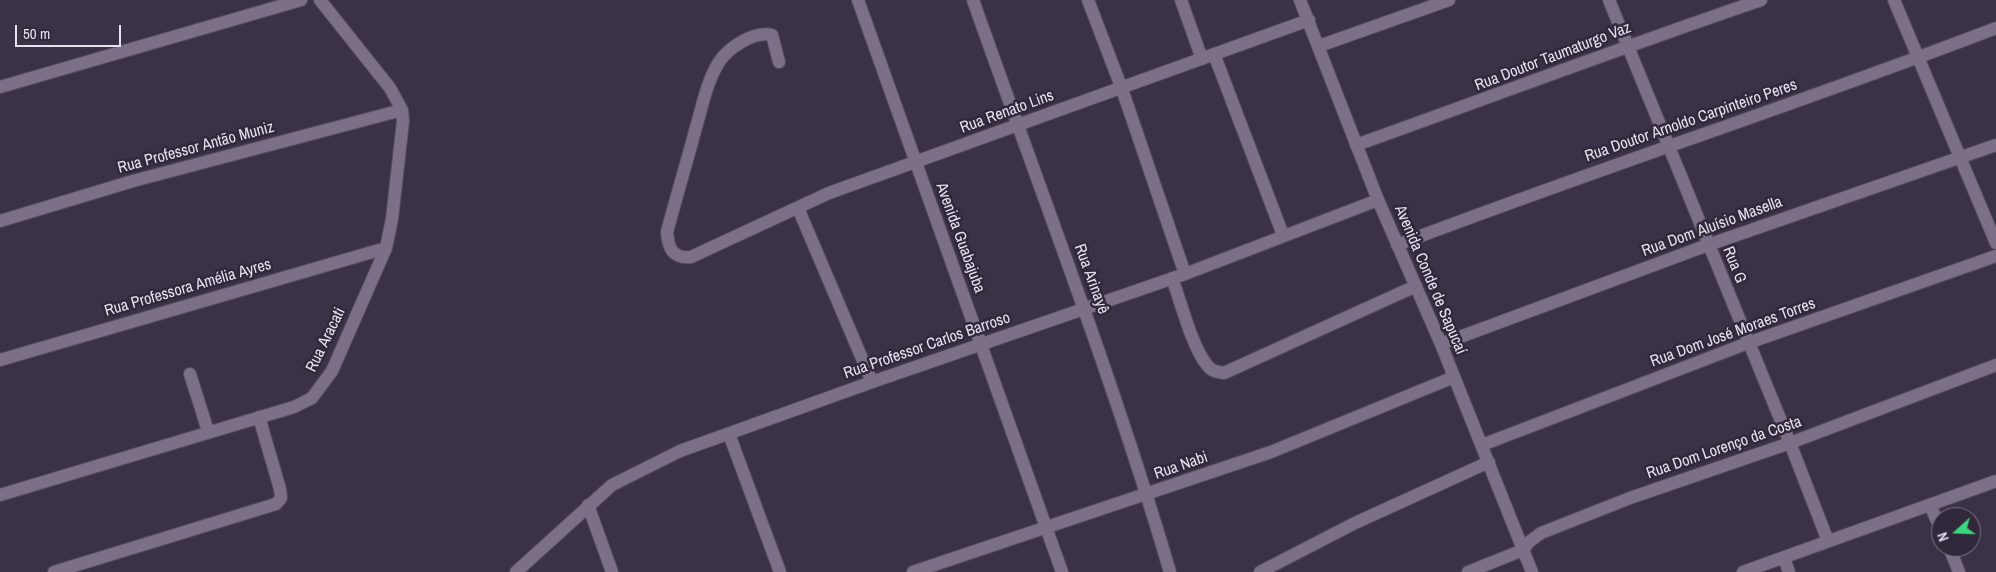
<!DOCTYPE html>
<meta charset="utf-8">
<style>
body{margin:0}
#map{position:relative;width:1996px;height:572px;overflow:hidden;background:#3c3247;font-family:"Archivo Narrow",sans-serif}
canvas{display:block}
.north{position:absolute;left:1931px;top:507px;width:50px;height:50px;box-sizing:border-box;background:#32283c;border:1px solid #7a7283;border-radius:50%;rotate:250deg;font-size:14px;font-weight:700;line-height:20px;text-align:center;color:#e7e1ee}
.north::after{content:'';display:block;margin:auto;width:18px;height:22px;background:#3bd77e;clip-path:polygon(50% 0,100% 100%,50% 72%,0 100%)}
.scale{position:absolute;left:15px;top:25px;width:106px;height:22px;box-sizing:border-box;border:2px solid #e7e1ee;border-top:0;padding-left:6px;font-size:15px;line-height:18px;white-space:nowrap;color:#e7e1ee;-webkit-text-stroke:4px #32283c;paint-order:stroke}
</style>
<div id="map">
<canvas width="1996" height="572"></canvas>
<div class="north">N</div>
<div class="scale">50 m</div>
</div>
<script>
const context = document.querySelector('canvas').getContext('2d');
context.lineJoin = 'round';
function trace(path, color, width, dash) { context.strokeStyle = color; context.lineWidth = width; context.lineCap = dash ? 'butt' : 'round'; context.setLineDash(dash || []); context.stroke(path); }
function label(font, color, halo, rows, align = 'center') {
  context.font = font + ' "Archivo Narrow",sans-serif'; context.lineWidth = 5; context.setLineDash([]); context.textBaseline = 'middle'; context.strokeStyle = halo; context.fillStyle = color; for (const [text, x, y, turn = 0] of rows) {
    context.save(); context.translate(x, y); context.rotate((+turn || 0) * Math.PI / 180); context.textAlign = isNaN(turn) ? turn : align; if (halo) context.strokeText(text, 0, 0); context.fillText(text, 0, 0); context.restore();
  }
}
const minor = new Path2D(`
 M858,0L1062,572
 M973,0C1040,190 1113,378 1170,572
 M1088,0L1122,89L1185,274
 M1181,0L1202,59
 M1300,0L1378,200L1441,344L1532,572
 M1609,0L1790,443L1828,541
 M1894,0L1996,243
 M1319,46L1449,0
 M1214,54L1283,235
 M779,62L772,35C754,31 729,47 719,62C706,83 702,108 695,131C686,165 676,198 667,232C668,247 672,259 691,257L829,193L1309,20
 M0,87L301,0
 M1356,145C1491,97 1625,46 1761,0
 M798,208L872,382
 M0,221L133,181L402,110
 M1397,245C1596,169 1798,104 1996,28
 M1172,278C1181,302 1192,347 1207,365C1211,371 1217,372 1224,373L1416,286
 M1441,344L1708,245L1996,145
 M0,360L386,248
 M190,374L208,431
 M729,434L780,572
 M1482,445L1748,343L1996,256
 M0,495L294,407L312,398L332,371L386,248L392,219L403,121L402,110L390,88L320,0
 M588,505L612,572
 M1930,505L1941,530
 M1949,547L1959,572
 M1784,558L1789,572
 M54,572L276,504L281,498L280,489L259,417
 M516,572L612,485L680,451L872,382L1185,274L1378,200
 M913,572L1271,452L1454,377
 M1260,572L1355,523L1489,462
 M1468,572L1523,550L1529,542L1541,533L1630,498L1790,443L1996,365
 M1743,572L1996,481`);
const streetNames = [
 ["Rua Doutor Taumaturgo Vaz",1553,57,-21],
 ["Rua Renato Lins",1007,112,-20],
 ["Rua Doutor Arnoldo Carpinteiro Peres",1691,121,-19],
 ["Rua Professor Antão Muniz",196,148,-15],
 ["Rua Dom Aluísio Masella",1712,227,-20],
 ["Avenida Guabajuba",960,238,70],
 ["Rua G",1734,265,68],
 ["Rua Arinayê",1091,279,70],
 ["Avenida Conde de Sapucaí",1430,280,67],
 ["Rua Professora Amélia Ayres",188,288,-16],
 ["Rua Dom José Moraes Torres",1733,333,-20],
 ["Rua Aracati",326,340,-64],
 ["Rua Professor Carlos Barroso",927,346,-19],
 ["Rua Dom Lorenço da Costa",1724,448,-19],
 ["Rua Nabi",1181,466,-19]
];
trace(minor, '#564e5f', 14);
trace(minor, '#7b7087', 12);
label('16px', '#e7e1ee', '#32283c', streetNames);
</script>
